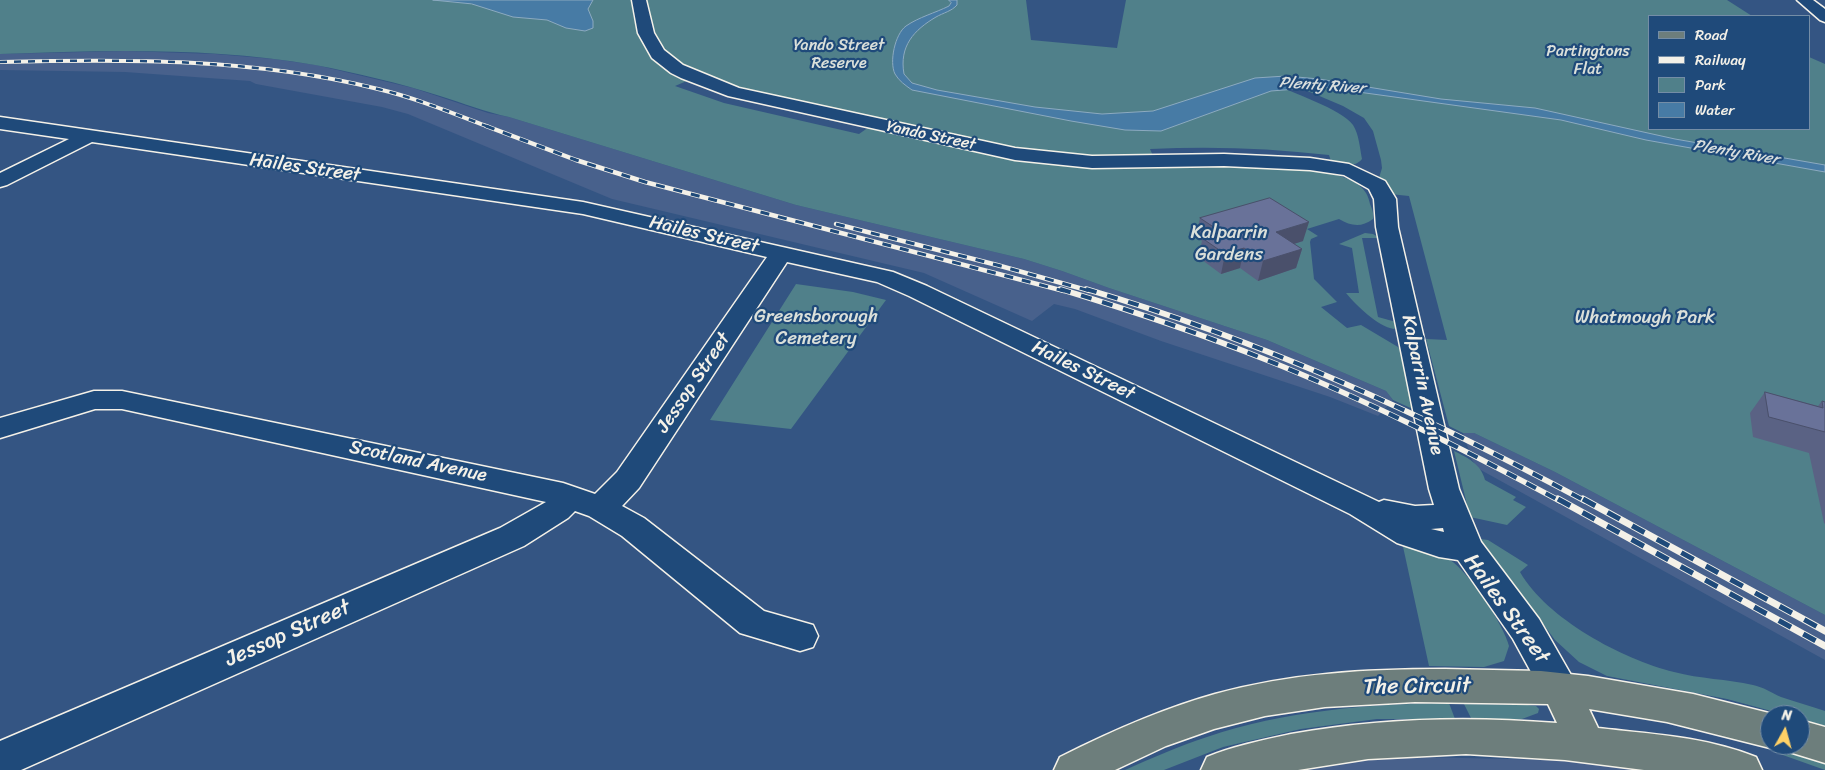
<!DOCTYPE html>
<style>
body{margin:0}
#map{position:relative;width:1825px;height:770px;overflow:hidden;background:#345583;font-family:Sriracha,sans-serif}
canvas{display:block}
.legend{position:absolute;left:1648px;top:15px;width:162px;height:115px;box-sizing:border-box;background:#1f4a7a;border:1px solid #748da6;margin:0;padding:6px 9px;list-style:none;font-size:15px;color:#f4f1e8}
.legend li{display:flex;align-items:center;gap:10px;height:25px}
.legend b{width:25px;border:1px solid #748da6}
.north{position:absolute;left:1760px;top:705px;width:50px;height:50px;box-sizing:border-box;background:#1f4a7a;border:1px solid #748da6;border-radius:50%;rotate:7deg;font-size:14px;font-weight:700;line-height:20px;text-align:center;color:#f4f1e8}
.north::after{content:'';display:block;margin:auto;width:18px;height:22px;background:#ffd166;clip-path:polygon(50% 0,100% 100%,50% 72%,0 100%)}
</style>
<div id="map">
<canvas width="1825" height="770"></canvas>
<ul class="legend">
<li><b style="height:6px;background:#6d7e7c"></b>Road</li>
<li><b style="height:6px;background:#f4f1e8"></b>Railway</li>
<li><b style="height:14px;background:#50808a"></b>Park</li>
<li><b style="height:14px;background:#477ba5"></b>Water</li>
</ul>
<div class="north">N</div>
</div>
<script>
const context = document.querySelector('canvas').getContext('2d');
context.lineJoin = 'round';
function fillPath(path, color) { context.fillStyle = color; context.fill(path, 'evenodd'); }
function trace(path, color, width, dash) { context.strokeStyle = color; context.lineWidth = width; context.lineCap = dash ? 'butt' : 'round'; context.setLineDash(dash || []); context.stroke(path); }
function label(font, color, halo, rows, align = 'center') {
  context.font = font + ' Sriracha,sans-serif'; context.lineWidth = 4.5; context.setLineDash([]); context.textBaseline = 'middle'; context.strokeStyle = halo; context.fillStyle = color; for (const [text, x, y, turn = 0] of rows) {
    context.save(); context.translate(x, y); context.rotate((+turn || 0) * Math.PI / 180); context.textAlign = isNaN(turn) ? turn : align; if (halo) context.strokeText(text, 0, 0); context.fillText(text, 0, 0); context.restore();
  }
}
const built = new Path2D(`
 M126,51L215,54L274,59L316,65L413,88L488,113L509,117L796,205L1024,259L1062,271L1109,288L1267,340L1386,391L1393,400L1378,416L1330,397L1161,341L1075,309L1054,304L1032,321L924,273L612,199L408,114L382,107L256,84L250,81L125,72L0,70V54Z
 M1463,433H1474L1555,472L1825,615V660L1479,469L1472,460Z
 M1417,757L1556,760L1656,770H1308L1372,760Z`);
const green = new Path2D(`
 M0,0H632C634,47 653,57 689,80L675,86L724,103L859,134L869,127L986,152L1285,167C1307,170 1354,172 1366,193C1368,196 1369,200 1370,204C1372,209 1374,213 1373,219C1361,228 1351,226 1339,219L1307,229L1318,236L1311,239L1310,242L1314,279L1337,302L1321,307L1347,328L1361,325L1398,347L1403,352L1415,410L1393,400L1386,391L1267,340L1109,288L1062,271L1024,259L796,205L509,117C485,112 463,103 440,96C399,83 357,73 315,65C211,47 104,50 0,54Z
 M646,0H1026L1031,40L1117,48L1126,0H1727L1752,16H1649V129H1809V57L1825,64V615L1555,472L1474,433H1463L1449,426L1426,339L1447,340L1409,196L1390,194L1379,178L1382,168L1381,160L1373,131L1364,118L1343,106L1284,81L1271,83C1290,92 1342,109 1353,125C1359,134 1360,149 1362,159C1355,168 1342,165 1332,164L1329,155C1269,148 1210,146 1150,149L1154,158L1114,159L1025,151L733,88L686,69L664,51L655,36Z
 M1365,233L1373,234L1380,238H1362L1378,317L1396,322L1398,327L1394,329C1377,326 1357,306 1346,293H1359L1352,248L1339,244Z
 M796,284L853,292L886,300L791,429L710,420Z
 M1454,451C1468,458 1481,464 1485,480L1516,497L1513,500L1526,507L1507,525L1470,517Z
 M1480,539L1488,540L1528,565L1520,572C1547,619 1622,659 1674,672C1700,679 1727,679 1753,685C1763,687 1772,693 1781,697C1795,702 1811,706 1825,711V726L1800,719V715H1786L1727,699L1607,676L1579,662L1555,640Z
 M1402,542C1418,547 1436,551 1450,560C1468,571 1504,625 1509,646L1504,661L1484,667L1429,666Z
 M1449,703L1455,719H1377L1301,729L1223,747L1164,770H1125C1152,758 1179,746 1207,737C1284,711 1367,704 1449,703Z
 M1464,704L1527,705L1536,706L1539,709L1538,713L1522,719L1509,720L1471,718Z
 M1777,748L1825,762V770L1780,754Z`);
const water = new Path2D(`
 M433,0H593L588,9L593,21V28L585,31L566,28L547,20L513,17L472,4Z
 M949,0H957V5C952,11 943,13 936,17C914,30 899,46 904,74L912,83L937,90L1035,107L1102,114L1153,111L1255,78L1286,76L1319,79L1441,99L1535,108L1675,139L1825,165V172L1646,140L1561,120L1322,87L1271,91L1161,131L1125,130L1071,121L912,90C905,85 899,81 895,74C889,62 895,34 906,26C919,17 935,13 949,6L951,3Z`);
const minor = new Path2D(`
 M632,0H646L654,33L664,50L683,65L739,88L1015,148L1092,156L1224,154L1310,158L1349,164L1385,181L1396,199L1398,227L1459,489L1481,542L1539,619L1579,689L1573,701L1560,706L1547,701L1513,639L1458,560L1439,557L1397,543L1350,514L909,296L877,282L787,262L639,488L622,506L644,518L764,611L813,625L818,636L813,647L800,651L740,633L622,536L589,516L575,511L568,518L524,546L21,770H0V741L500,528L546,502L122,409H95L0,438V418L94,391H122L563,483L595,494L617,472L767,257L583,214L92,142L7,185L0,187V173L69,139L0,129V117L583,202L893,272L927,286L1379,502L1384,500L1415,506L1434,505L1429,489L1376,227L1374,199L1369,189L1344,175L1310,170L1224,166L1092,168L1015,160L728,96L681,78L671,73L652,58L638,33ZM1443,528L1444,532L1431,529Z
 M1797,0H1813L1825,9V22L1820,20Z`);
const major = new Path2D(`
 M1445,669L1541,671L1588,676L1693,694L1777,715H1770V745H1777L1770,748L1667,722L1589,709L1598,728C1651,734 1707,737 1756,757L1762,770H1644L1565,760L1466,754L1368,759L1298,770H1201L1207,757C1234,746 1263,740 1291,734C1379,718 1468,716 1557,723L1548,704L1415,702L1325,707L1265,716L1214,729L1166,746L1115,770H1054L1060,757C1110,732 1161,709 1215,694C1290,673 1368,669 1445,669Z
 M1800,720L1825,727V763L1786,751L1784,745H1800Z`);
const railFar3 = new Path2D(`
 M0,62C127,59 254,58 378,89C416,98 452,113 489,127`);
const railFar2 = new Path2D(`
 M486,126L576,160L645,182L1064,291
 M836,224L997,265L1090,291`);
const railFar1 = new Path2D(`
 M1060,289C1129,310 1197,332 1264,359C1365,399 1463,449 1560,501
 M1086,289C1260,340 1425,415 1585,501`);
const rail = new Path2D(`
 M1558,499L1825,646
 M1583,499L1825,631`);
const wall = new Path2D(`
 M1200,218L1303,241L1294,244L1302,249L1296,268L1258,281L1240,268L1221,274L1198,257L1202,241L1196,236Z
 M1765,392L1818,406L1822,401L1825,402V524L1824,523L1809,453L1753,437L1750,413Z`);
const shadedWall = new Path2D(`
 M1309,222L1303,241L1271,251L1276,232Z
 M1244,248L1240,268L1221,274L1225,254Z
 M1302,249L1296,268L1258,281L1263,261Z`);
const building = new Path2D(`
 M1270,198L1309,222L1276,232L1302,249L1263,261L1244,248L1225,254L1202,238L1221,232L1200,218Z
 M1765,392L1823,408L1822,401L1825,402V432L1769,417Z`);
const farParknames = [
 ["Yando Street",839,46],
 ["Reserve",839,64],
 ["Partingtons",1588,52],
 ["Flat",1588,70]
];
const farWaternames = [
 ["Plenty River",1322,86,4],
 ["Plenty River",1736,153,10]
];
const farStreetnames = [
 ["Yando Street",931,136,12]
];
const streetNames = [
 ["Hailes Street",305,168,8],
 ["Hailes Street",704,235,13],
 ["Hailes Street",1083,371,26],
 ["Jessop Street",694,383,-56],
 ["Kalparrin Avenue",1422,385,78],
 ["Scotland Avenue",418,462,12]
];
const parkNames = [
 ["Kalparrin",1229,233],
 ["Gardens",1229,255],
 ["Greensborough",816,317],
 ["Cemetery",816,339],
 ["Whatmough Park",1645,318]
];
const nearStreetnames = [
 ["Hailes Street",1506,609,54],
 ["Jessop Street",288,634,-24],
 ["The Circuit",1417,687,-1]
];
fillPath(built, '#48618c');
fillPath(green, '#50808a');
fillPath(water, '#477ba5');
trace(water, '#8caac0', 1);
trace(minor, '#f4f1e8', 3);
trace(major, '#f4f1e8', 3);
fillPath(minor, '#1f4a7a');
fillPath(major, '#6d7e7c');
trace(railFar3, '#f4f1e8', 4);
trace(railFar2, '#f4f1e8', 4.5);
trace(railFar1, '#f4f1e8', 5.5);
trace(rail, '#f4f1e8', 7);
trace(railFar3, '#1f4a7a', 2.5, [7]);
trace(railFar2, '#1f4a7a', 3, [9]);
trace(railFar1, '#1f4a7a', 4, [11]);
trace(rail, '#1f4a7a', 5, [14]);
fillPath(wall, '#5a6284');
fillPath(shadedWall, '#4a506b');
fillPath(building, '#697299');
trace(building, '#4a506b', 1);
label('16px', '#dbe0da', '#1f4a7a', farParknames);
label('italic 16px', '#dadfde', '#1f4a7a', farWaternames);
label('16px', '#f4f1e8', '#1f4a7a', farStreetnames);
label('19px', '#f4f1e8', '#1f4a7a', streetNames);
label('19px', '#dbe0da', '#1f4a7a', parkNames);
label('22px', '#f4f1e8', '#1f4a7a', nearStreetnames);
</script>
